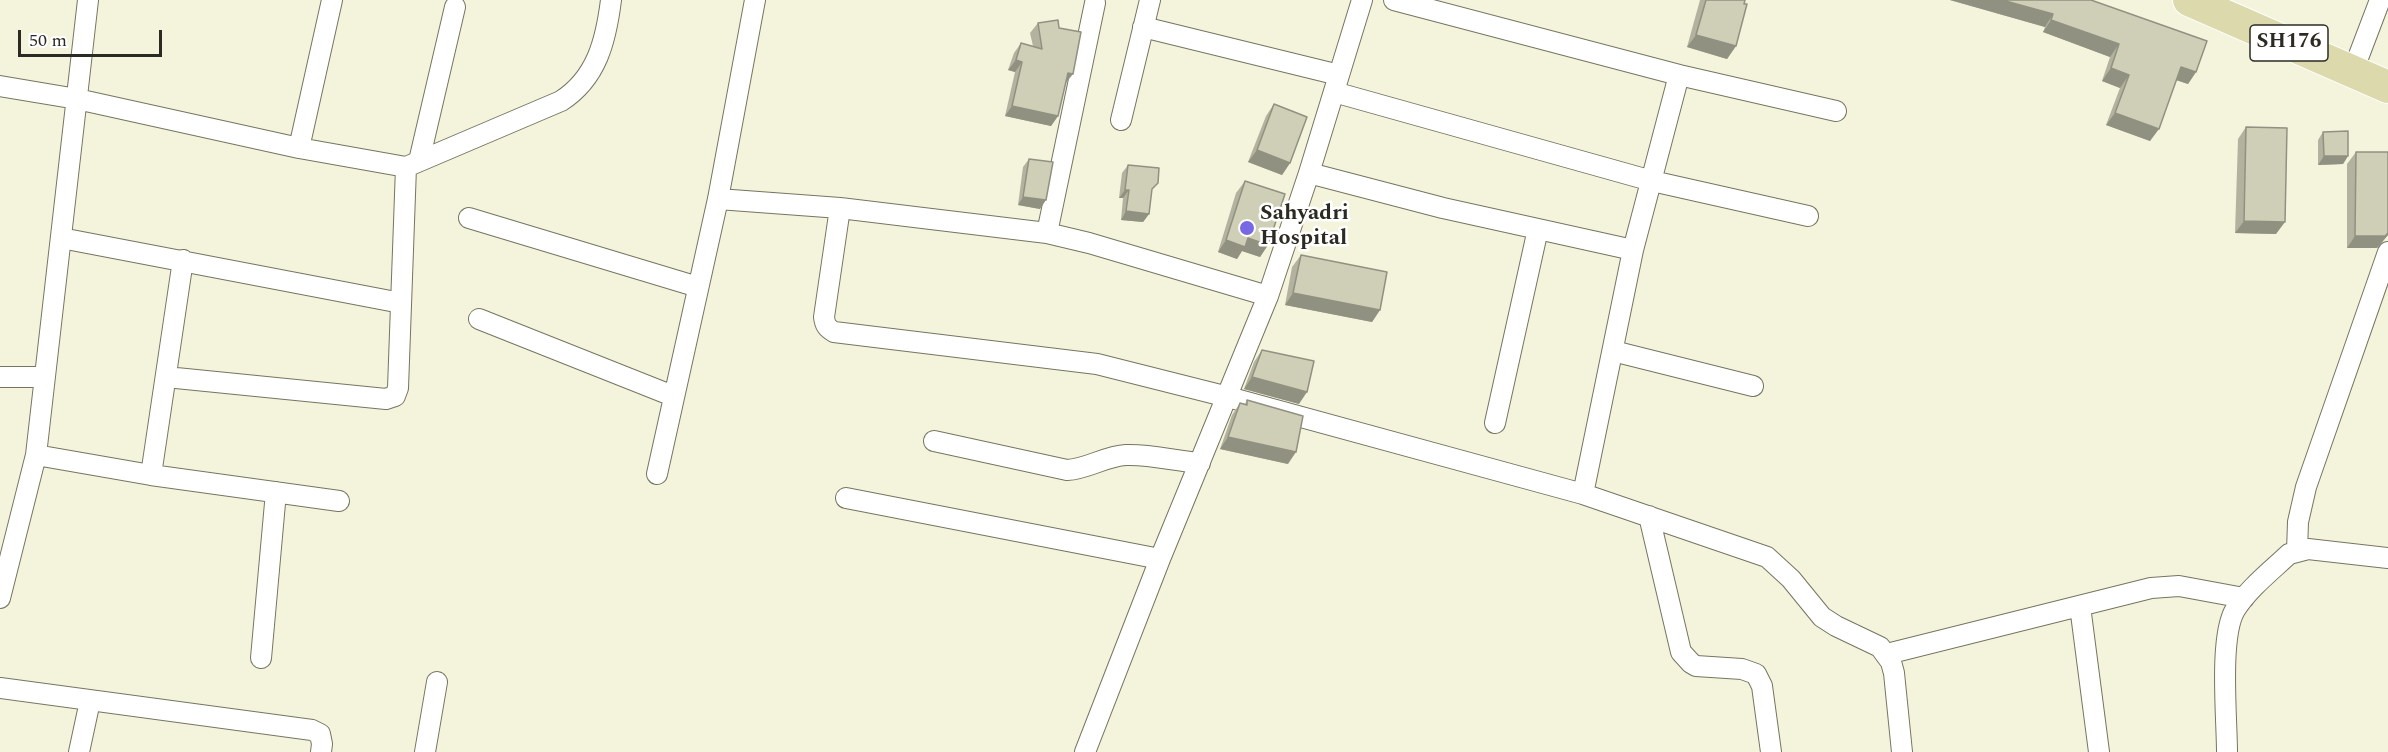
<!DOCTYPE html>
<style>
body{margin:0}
#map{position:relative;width:2388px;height:752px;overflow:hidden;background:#f4f4dd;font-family:Spectral,serif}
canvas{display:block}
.scale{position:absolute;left:18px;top:30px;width:144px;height:27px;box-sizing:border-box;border:3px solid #2b2b23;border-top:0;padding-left:8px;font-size:18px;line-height:21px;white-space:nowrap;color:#2b2b23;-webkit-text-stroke:4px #fff;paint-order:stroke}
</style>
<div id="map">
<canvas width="2388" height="752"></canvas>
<div class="scale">50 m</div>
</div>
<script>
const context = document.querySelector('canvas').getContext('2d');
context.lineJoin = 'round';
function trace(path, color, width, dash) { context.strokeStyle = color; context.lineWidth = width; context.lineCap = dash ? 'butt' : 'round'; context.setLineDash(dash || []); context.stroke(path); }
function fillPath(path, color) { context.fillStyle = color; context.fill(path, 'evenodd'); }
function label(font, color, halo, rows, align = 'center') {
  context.font = font + ' Spectral,serif'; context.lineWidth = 5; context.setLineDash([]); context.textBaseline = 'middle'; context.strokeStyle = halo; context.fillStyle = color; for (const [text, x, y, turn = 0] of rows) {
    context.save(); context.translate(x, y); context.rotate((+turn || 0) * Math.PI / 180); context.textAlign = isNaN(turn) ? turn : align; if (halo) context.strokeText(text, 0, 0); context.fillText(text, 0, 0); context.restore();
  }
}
const street = new Path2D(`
 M1143,27L1339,75
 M2353,71L2380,0
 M1679,75L1836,111
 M0,86L77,99L299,148L406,167L561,101C597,78 606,40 611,0
 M1334,92L1652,181L1808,216
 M1121,120L1150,0
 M299,148L332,0
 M419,161L455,7
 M1309,173L1443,208L1633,250
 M718,199L840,208L1047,233L1089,243L1268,296
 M840,208L824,317C825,325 827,328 834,332L1097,364L1228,397L1583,494L1633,250L1679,75L1394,0
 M469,218L698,287
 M1047,233L1095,3
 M61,238L401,303
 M479,319L673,396
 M1613,351L1753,386
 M0,377H44
 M166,377L386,399L395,396L398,388L406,167
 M1495,423L1538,229
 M934,441L1067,470C1088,469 1105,456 1126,455C1150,454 1176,461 1200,463
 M36,455L151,475L339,501
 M657,474L718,199L755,0
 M151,475L183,260
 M1583,494L1767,557L1791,579L1822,617L1836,626L1880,647L1891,662L1894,673L1902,752
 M846,498L1160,559
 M1649,516L1681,652L1691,663L1696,666L1742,669L1756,674L1762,686L1771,752
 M2297,551L2298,522L2306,487L2388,252
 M0,598L36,455L88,0
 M2080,606L2099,752
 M1887,654L2151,588L2179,586L2244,598
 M261,658L276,492
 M0,688L312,730L320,734L322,744L321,752
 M79,752L90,701
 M425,752L437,682
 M1085,752L1160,559L1268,296L1309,173L1362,0
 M2227,752C2227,719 2219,637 2235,610C2248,589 2271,571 2289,554L2308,549L2388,558`);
const primary = new Path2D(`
 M2189,0L2388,87`);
const wall = new Path2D(`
 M1700,0H1745L1736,46L1727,59L1687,47Z
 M1950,0H2091L2196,72L2188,84L2176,80L2150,141L2106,125L2120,88L2102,81L2110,57L2043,32L2045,27Z
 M1038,23L1065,84L1058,116L1051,126L1005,116L1015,72L1008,70L1014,53L1021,43L1033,46L1030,33Z
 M1274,104L1290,163L1282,175L1248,162L1266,116Z
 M2246,127L2276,234L2235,233L2238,139Z
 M2323,132L2348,156L2343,164L2318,165V140Z
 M2356,152H2388V235L2377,248H2347V164Z
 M1029,159L1040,209L1018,205L1023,167Z
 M1128,165L1151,192L1149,214L1143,222L1121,220L1123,198H1119L1122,173Z
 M1245,181L1268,245L1260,257L1242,251L1237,259L1218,252L1236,193Z
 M1301,255L1380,310L1372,322L1285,305L1292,267Z
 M1262,350L1299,404L1244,389L1254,362Z
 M1247,400L1288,464L1220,449L1232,415L1240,403L1245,404Z`);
const shadedWall = new Path2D(`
 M1950,0H2002L2053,14L2045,27Z
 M2051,20L2119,44L2110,57L2043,32Z
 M1696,35L1736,46L1727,59L1687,47Z
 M1016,60L1022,62L1015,72L1008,70Z
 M2181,67L2196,72L2188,84L2173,79Z
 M2111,68L2129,75L2120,88L2102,81Z
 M1068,73L1073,74L1065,84Z
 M1012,106L1058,116L1051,126L1005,116Z
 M2115,113L2159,129L2150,141L2106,125Z
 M1257,150L1290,163L1282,175L1248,162Z
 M2324,156H2348L2343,164L2318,165Z
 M1125,190H1129L1123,198H1119Z
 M1023,197L1046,200L1040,209L1018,205Z
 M1126,211L1149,214L1143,222L1121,220Z
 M2244,221L2285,222L2276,234L2235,233Z
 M2388,233V235L2383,241L2377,248H2347L2355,236Z
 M1248,238L1268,245L1260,257L1242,251L1237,259L1218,252L1226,240Z
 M1293,293L1380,310L1372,322L1285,305Z
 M1252,377L1307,392L1299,404L1244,389Z
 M1228,437L1296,452L1288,464L1220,449Z`);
const building = new Path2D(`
 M1706,0H1745L1744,4H1747L1736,46L1696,35Z
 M2002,0H2091L2207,41L2196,72L2181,67L2159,129L2115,113L2129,75L2111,68L2119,44L2051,20L2053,14Z
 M1058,20L1059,28L1081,32L1073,74L1068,73L1058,116L1012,106L1022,62L1016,60L1021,43L1042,49L1038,23Z
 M1274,104L1307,117L1290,163L1257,150Z
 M2246,127L2287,128L2285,222L2244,221Z
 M2348,131V156H2324L2323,132Z
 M2356,152H2388V233L2385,236H2355Z
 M1029,159L1053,162L1046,200L1023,197Z
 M1128,165L1159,168L1158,183L1152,189L1149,214L1126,211L1129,190H1125Z
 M1245,181L1285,194L1268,245L1248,238L1245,247L1226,240Z
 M1301,255L1387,272L1380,310L1293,293Z
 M1262,350L1314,361L1307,392L1252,377Z
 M1247,400L1303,416L1296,452L1228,437L1240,403L1247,405Z`);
const markers = [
 [1247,228,8,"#7968e4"]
];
const shields = [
 [2289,43,78]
];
const shieldNames = [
 ["SH176",2289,43]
];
const poiNames = [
 ["Sahyadri",1260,215],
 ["Hospital",1260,240]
];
trace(street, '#767561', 22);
trace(primary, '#fff', 34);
trace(street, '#fff', 20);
trace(primary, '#dcdaad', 32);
fillPath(wall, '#b2b29e');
fillPath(shadedWall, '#919181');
fillPath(building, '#cfcfb8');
trace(building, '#919181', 1.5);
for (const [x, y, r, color] of markers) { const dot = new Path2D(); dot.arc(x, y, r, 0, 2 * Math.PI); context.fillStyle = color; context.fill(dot); trace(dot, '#fff', 2); }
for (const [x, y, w] of shields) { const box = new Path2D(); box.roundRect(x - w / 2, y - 18, w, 36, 4.5); context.fillStyle = '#fff'; context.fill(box); trace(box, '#2b2b23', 1.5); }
label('bold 21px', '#2b2b23', null, shieldNames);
label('bold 22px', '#2b2b23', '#fff', poiNames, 'left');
</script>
